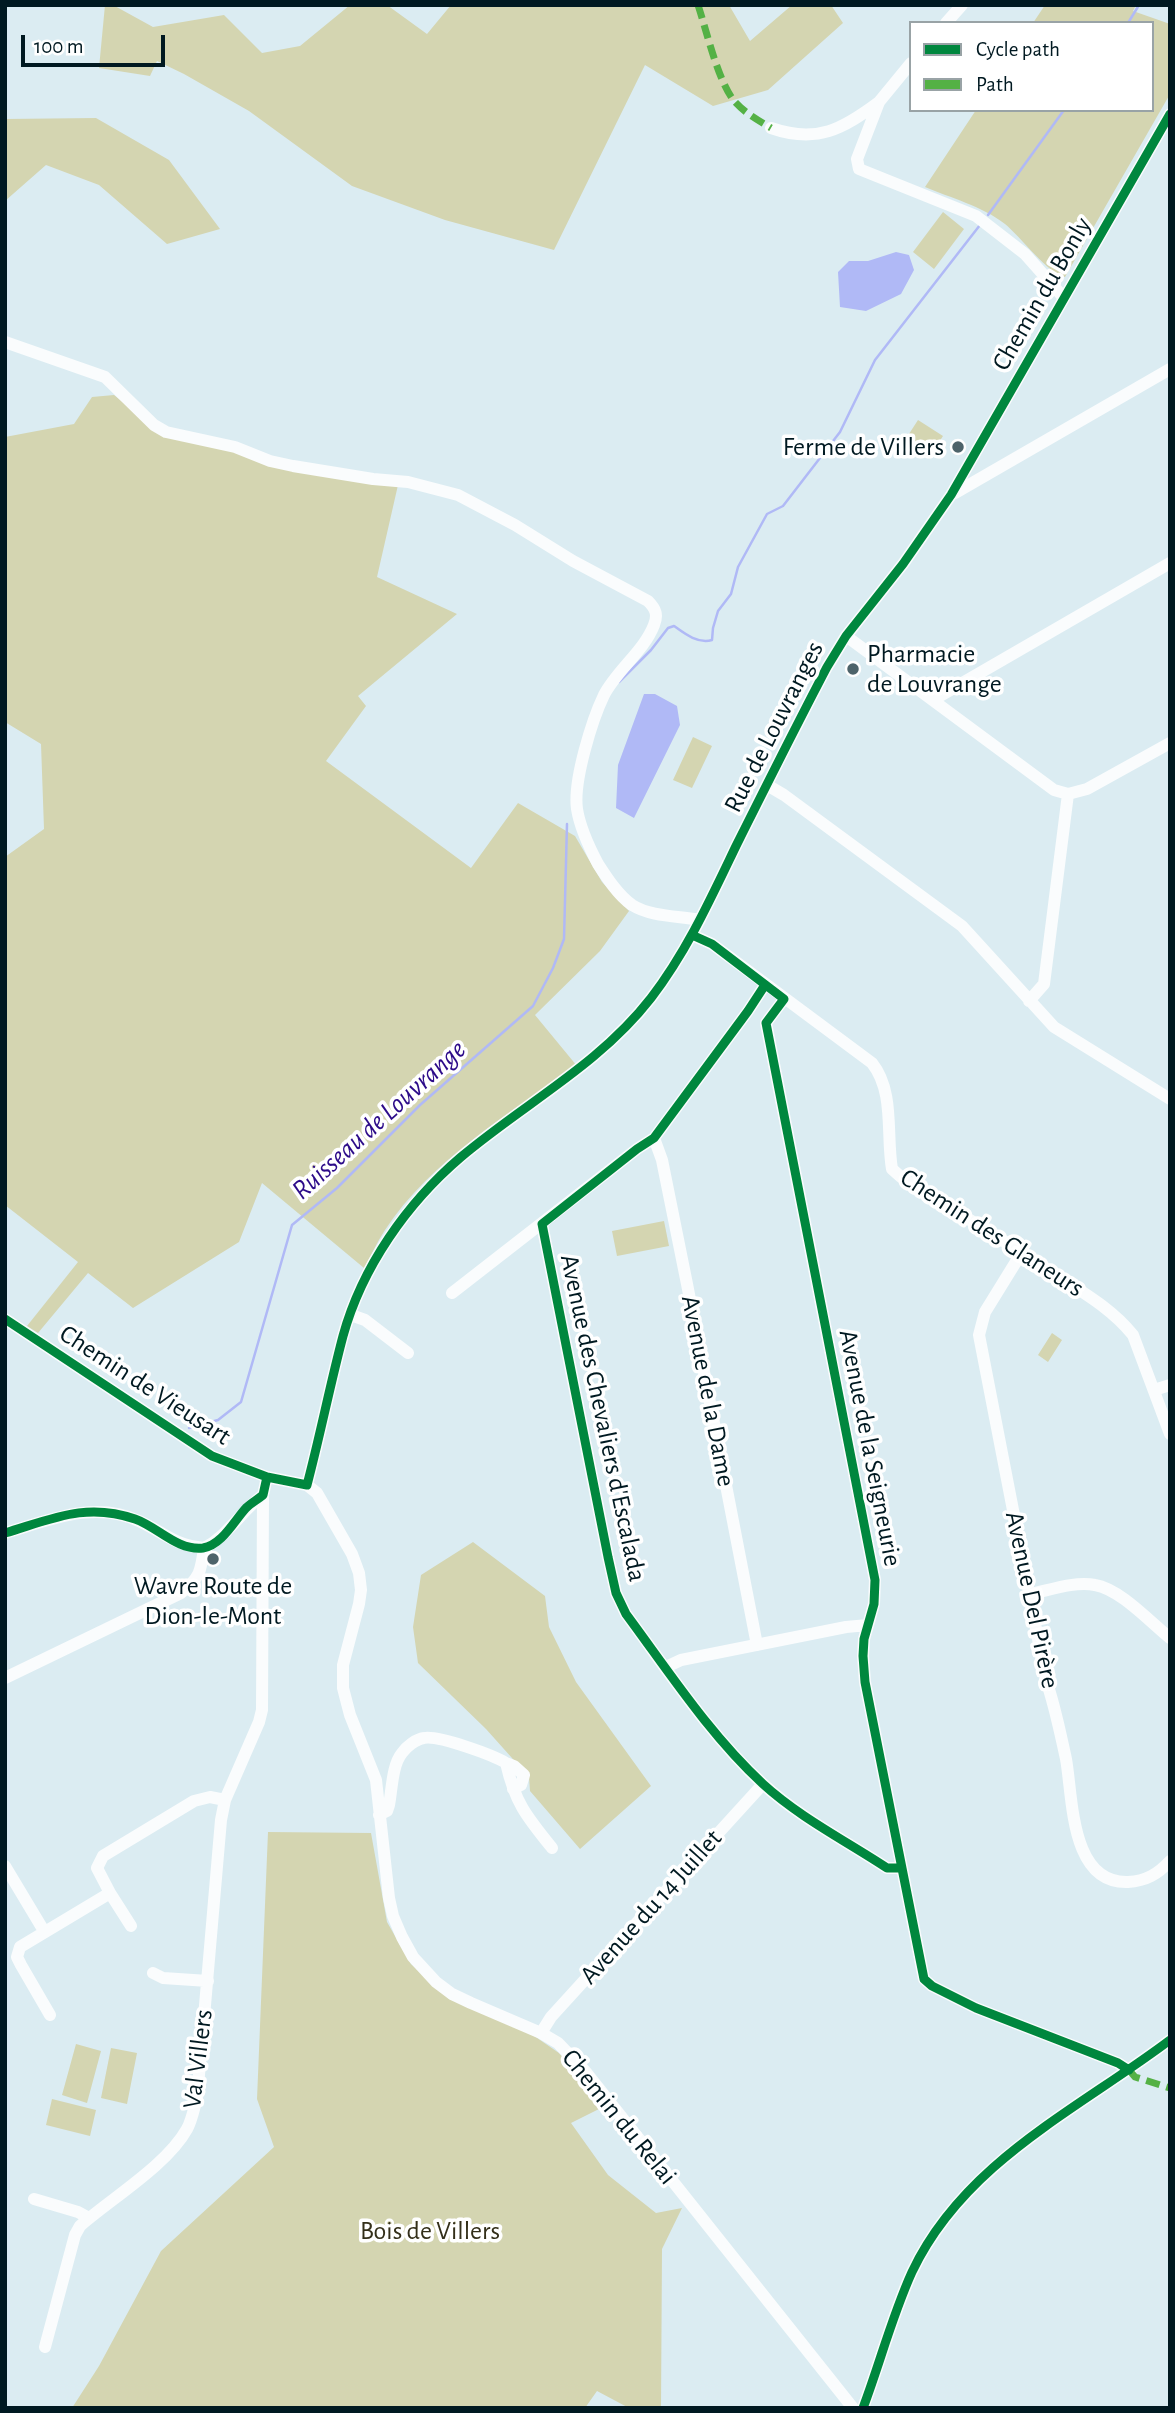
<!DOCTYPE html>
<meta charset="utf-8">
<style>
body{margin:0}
#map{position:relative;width:1175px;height:2413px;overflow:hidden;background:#dbecf2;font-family:"Alegreya Sans",sans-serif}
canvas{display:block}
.frame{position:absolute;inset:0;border:7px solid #001921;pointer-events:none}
.legend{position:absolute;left:909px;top:21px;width:245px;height:91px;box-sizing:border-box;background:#fff;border:2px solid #99a3a6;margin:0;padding:9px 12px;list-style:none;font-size:21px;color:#001921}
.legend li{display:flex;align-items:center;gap:14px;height:35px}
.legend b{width:35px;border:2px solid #99a3a6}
.scale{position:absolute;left:21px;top:35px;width:144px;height:32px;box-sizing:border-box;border:4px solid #001921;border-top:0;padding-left:9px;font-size:21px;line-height:24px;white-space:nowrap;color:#001921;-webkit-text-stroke:5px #fff;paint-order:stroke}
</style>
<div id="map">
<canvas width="1175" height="2413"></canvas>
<div class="frame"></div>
<ul class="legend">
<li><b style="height:9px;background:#00873e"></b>Cycle path</li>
<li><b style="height:9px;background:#54b145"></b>Path</li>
</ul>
<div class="scale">100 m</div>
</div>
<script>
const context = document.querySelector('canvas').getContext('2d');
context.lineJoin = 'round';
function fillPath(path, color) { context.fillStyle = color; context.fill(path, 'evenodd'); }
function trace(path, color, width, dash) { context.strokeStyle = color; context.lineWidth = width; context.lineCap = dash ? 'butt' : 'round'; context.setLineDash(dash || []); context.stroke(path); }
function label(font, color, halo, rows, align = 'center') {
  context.font = font + ' "Alegreya Sans",sans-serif'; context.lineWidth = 7; context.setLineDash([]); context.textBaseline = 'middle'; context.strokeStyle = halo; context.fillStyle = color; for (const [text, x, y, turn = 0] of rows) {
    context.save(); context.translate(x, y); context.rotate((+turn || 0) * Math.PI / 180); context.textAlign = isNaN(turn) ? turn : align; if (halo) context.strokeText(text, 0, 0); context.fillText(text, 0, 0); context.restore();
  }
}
const green = new Path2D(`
 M105,5H113L153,27L224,15L262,53L300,46L350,5H387L427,34L451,5H729L750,41L792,5H831L843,23L768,90L713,106L645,65L554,250L445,220L352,186L249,111L184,74L157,61L150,76L99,68Z
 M1045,5H1136L1133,11L1170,24V94L1065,277C1049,275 1020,236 1005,224C982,206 951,198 925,187L976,110H1152V23H1033Z
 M96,118L169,160L220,229L167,244L99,185L46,165L5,201V119Z
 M943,212L964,229L934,269L913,252Z
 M114,395L160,431L398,485L377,577L457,614L358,696L366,706L326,761L471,868L518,803L575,836L602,882L629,911L600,951L535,1015L577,1066C510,1113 431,1160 385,1230C377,1242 371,1256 364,1268L262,1183L239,1242L133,1308L88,1273L38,1333L27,1326L78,1262L5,1205V857L44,829L41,744L5,722V437L74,424L92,397Z
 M918,420L943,436L932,453L907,437Z
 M693,737L712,746L692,788L673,780Z
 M664,1221L669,1246L617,1256L612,1231Z
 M1052,1333L1062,1340L1048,1362L1038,1355Z
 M473,1542L545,1596L549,1627L576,1682L651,1786L580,1849L530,1791L529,1777L486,1729L418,1663L413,1627L421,1575Z
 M268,1832L371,1833L387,1922L411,1964L449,1999L527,2031L559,2053L605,2106L571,2123L608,2175L656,2213L682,2208L662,2249L661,2408H629L597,2391L585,2408H72L99,2366L161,2251L274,2147L257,2099Z
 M76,2044L101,2051L87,2103L62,2095Z
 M111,2048L137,2053L127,2104L101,2098Z
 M52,2099L96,2110L90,2136L46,2125Z`);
const water = new Path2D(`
 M896,252L909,255L914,270L901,294L866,311L840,307L838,272L849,261H868Z
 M644,694H655L677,706L680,725L634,818L616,808L618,765Z`);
const stream = new Path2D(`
 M1128,23L1139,5
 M988,215L1064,110
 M619,682L651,650L668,628L674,626C685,634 698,644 712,640L713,628L718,611L731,594L738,567L767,514L783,506L840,432L875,360L980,225
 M189,1428L218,1420L241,1402L292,1225L337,1188L420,1105L533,1006L553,968L564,939L567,824`);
const minor = new Path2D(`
 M946,23L962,5
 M911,63L879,102L857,159L859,169L976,216L1025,254L1064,298
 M771,128C817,144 843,129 879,102
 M5,342L105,377L154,425L166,432L235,447L270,461L293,466L373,479L408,482L458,495L515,525L573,561L648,601C656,609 658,615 654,625C644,651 617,670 604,695C592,720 573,781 577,809C580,828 589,847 598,864C607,878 618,895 632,905C651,917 679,916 700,920
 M955,493L1170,369
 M846,636L1054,790L1068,794L1087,789L1170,743
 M933,700L1170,563
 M767,785L784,795L962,926L1054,1027L1170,1099
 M692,935L712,944L872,1063C895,1092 886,1135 892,1169L901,1177C953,1210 1005,1241 1056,1275C1084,1293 1112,1309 1133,1335L1170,1434
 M784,999L766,1023L875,1580L874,1604L864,1639L863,1656L865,1682L924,1979L932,1986L976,2008L1118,2063L1129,2070
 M1029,1001L1044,984L1068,794
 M654,1138L662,1160L687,1284L757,1645
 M542,1224L608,1557L616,1593L626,1614C669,1672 710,1735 763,1784C799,1817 846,1841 887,1868H902
 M1022,1252L985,1312L979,1335L1046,1680C1055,1706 1060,1732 1066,1759C1073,1798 1070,1884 1128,1882C1146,1881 1158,1874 1170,1861
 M452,1293L637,1149L654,1138L748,1011L765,985
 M351,1315L365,1320L408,1353
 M5,1319L212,1456L267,1477L307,1485L317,1493L352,1554L359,1573L361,1590L359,1604L343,1665V1688L350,1715L376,1780L389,1898L393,1916L402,1937L413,1957L436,1982L452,1994L471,2003L541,2033L558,2043L585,2071L853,2408
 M1154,1390L1170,1385
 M307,1485C320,1436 330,1385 343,1336C362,1267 407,1203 461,1157C525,1103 599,1065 651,998C687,951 711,898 736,846C766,786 796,726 827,667L846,636L903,564L951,495L1170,114
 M5,1533C49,1520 95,1500 139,1521C165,1533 173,1545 204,1548
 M204,1548C228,1536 241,1511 263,1495
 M1031,1594C1050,1590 1075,1581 1095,1585C1120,1589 1150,1622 1170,1638
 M666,1667L681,1660L846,1627L868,1625
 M5,1678L181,1593C200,1578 201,1571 204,1548
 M506,1763L514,1766L524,1775L521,1785L513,1789
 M379,1815L387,1811L389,1805C392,1790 392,1765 402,1753C406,1747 416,1739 424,1738C438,1735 493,1755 506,1763C515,1803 527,1817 552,1848
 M5,1866L44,1931
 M110,1893L131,1926
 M153,1973L163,1978L208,1981
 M50,2015L21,1965L17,1957L20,1947L110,1893L97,1868L103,1856L194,1801L210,1797L225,1800
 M541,2033L551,2017L763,1784
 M34,2199L78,2212L89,2218
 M45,2347L75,2235L80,2226C112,2198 167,2165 187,2129C192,2120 194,2108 197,2098L221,1820L225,1800L259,1722L262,1710L263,1495L267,1477
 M863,2408C880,2363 892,2316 912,2272C964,2162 1077,2110 1170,2040`);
const quiet = new Path2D(`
 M698,5C707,32 718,82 735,102C745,113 759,121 771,128
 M1129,2070L1135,2077L1170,2088`);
const cycleway = new Path2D(`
 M692,935L712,944L784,999L766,1023L875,1580L874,1604L864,1639L863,1656L865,1682L924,1979L932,1986L976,2008L1118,2063L1129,2070
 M765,985L748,1011L654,1138L637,1149L542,1224L608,1557L616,1593L626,1614C669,1672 710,1735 763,1784C799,1817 846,1841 887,1868H902
 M5,1319L212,1456L267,1477L307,1485C320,1436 330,1385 343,1336C362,1267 407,1203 461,1157C525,1103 599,1065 651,998C687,951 711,898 736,846C766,786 796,726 827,667L846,636L903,564L951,495L1170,114
 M5,1533C52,1519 86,1502 135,1519C158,1527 177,1551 203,1548C222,1545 234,1521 246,1508C251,1503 257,1500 263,1495L267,1477
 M863,2408C880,2363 892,2316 912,2272C964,2162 1077,2110 1170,2040`);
const markers = [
 [958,447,7,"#4d636a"],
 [853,669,7,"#4d636a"],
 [213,1559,7,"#4d636a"]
];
const streetNames = [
 ["Chemin du Bonly",1042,294,-60],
 ["Rue de Louvranges",774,727,-63],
 ["Chemin des Glaneurs",992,1233,33],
 ["Chemin de Vieusart",145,1385,33],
 ["Avenue de la Dame",708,1391,79],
 ["Avenue des Chevaliers d'Escalada",603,1418,78],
 ["Avenue de la Seigneurie",870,1448,79],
 ["Avenue Del Pirère",1032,1600,78],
 ["Avenue du 14 Juillet",651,1907,-48],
 ["Val Villers",198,2059,-83],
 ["Chemin du Relai",619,2117,51]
];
const poiNames = [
 ["Ferme de Villers",944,447],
 ["Pharmacie",867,654,"left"],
 ["de Louvrange",867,684,"left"],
 ["Wavre Route de",213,1586,"center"],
 ["Dion-le-Mont",213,1616,"center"]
];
const parkNames = [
 ["Bois de Villers",430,2231]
];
const waterNames = [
 ["Ruisseau de Louvrange",379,1120,-42]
];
fillPath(green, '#d4d5b1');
fillPath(water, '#b0b9f6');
trace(stream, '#b0b9f6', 2.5);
trace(minor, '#fafcfd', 12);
trace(quiet, '#54b145', 7, [14, 7]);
trace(cycleway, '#00873e', 9);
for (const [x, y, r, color] of markers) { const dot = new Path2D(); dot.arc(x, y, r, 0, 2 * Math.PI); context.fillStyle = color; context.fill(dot); trace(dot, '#fff', 2.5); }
label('26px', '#001921', '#fff', streetNames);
label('26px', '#001921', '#fff', poiNames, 'right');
label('26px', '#332f19', '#fff', parkNames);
label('italic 28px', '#2c0b89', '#fff', waterNames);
</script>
